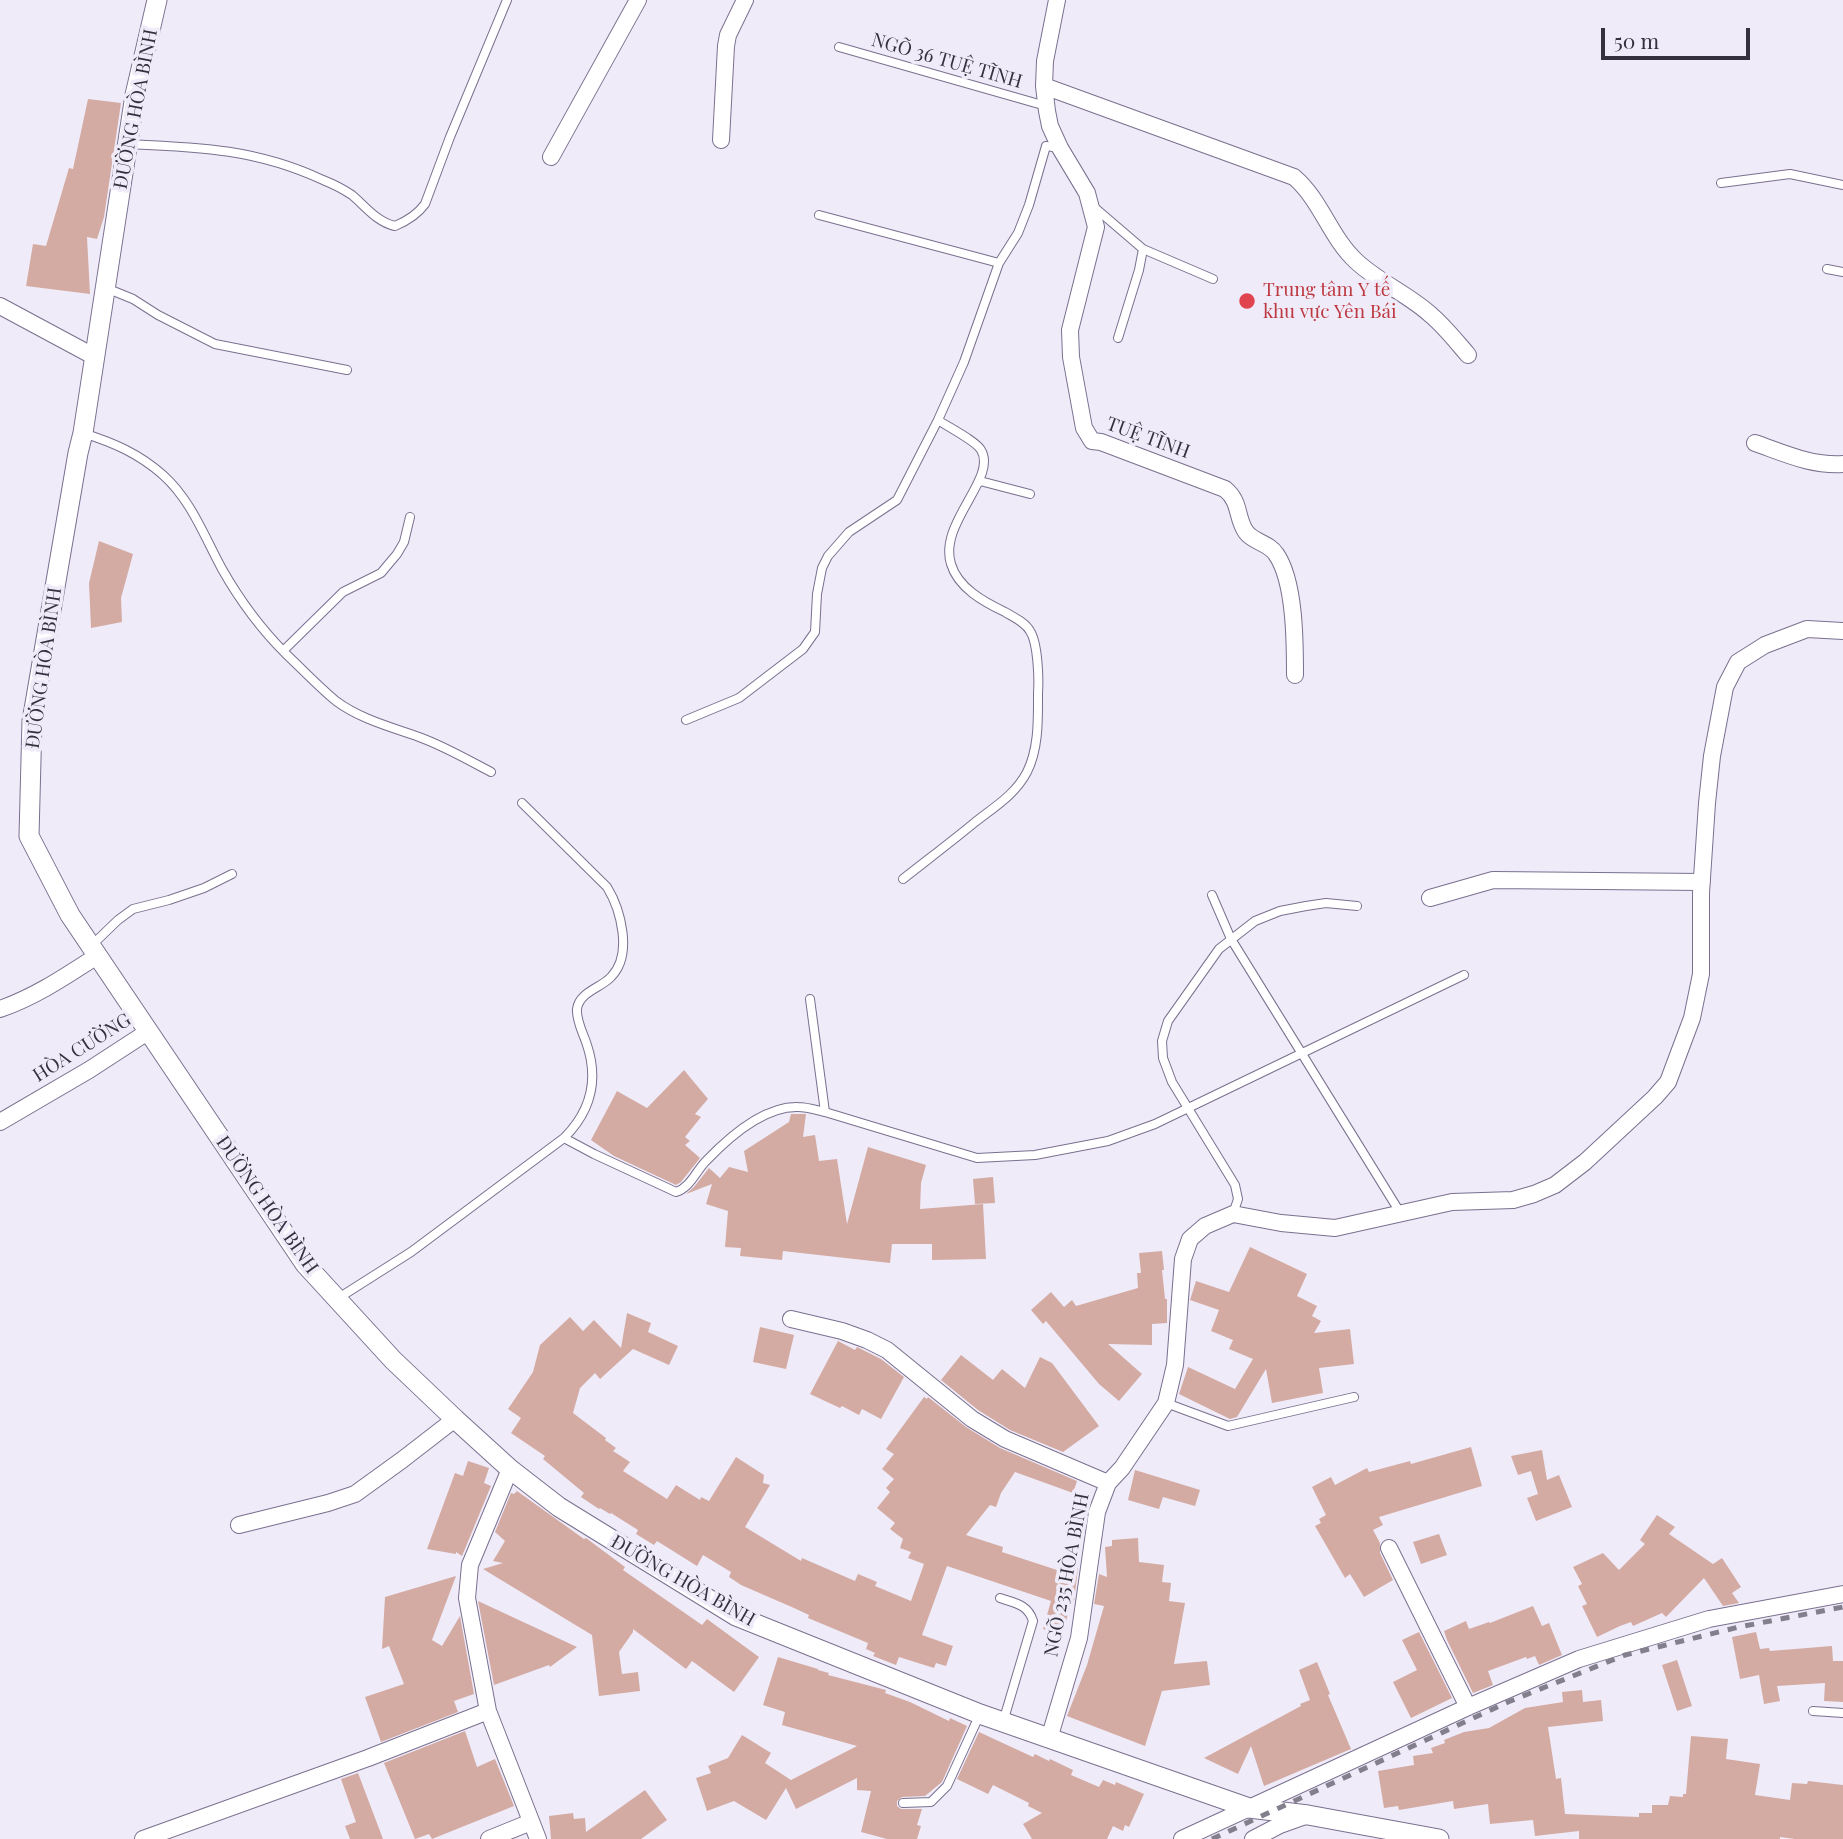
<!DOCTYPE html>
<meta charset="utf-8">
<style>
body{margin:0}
#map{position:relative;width:1843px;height:1839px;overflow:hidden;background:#efebf9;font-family:"Playfair Display",serif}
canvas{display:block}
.scale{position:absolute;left:1601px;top:28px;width:149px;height:32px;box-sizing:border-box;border:4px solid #34303e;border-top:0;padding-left:9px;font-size:21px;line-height:24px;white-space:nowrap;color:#34303e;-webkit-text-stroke:5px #efebf9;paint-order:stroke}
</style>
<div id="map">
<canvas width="1843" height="1839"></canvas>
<div class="scale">50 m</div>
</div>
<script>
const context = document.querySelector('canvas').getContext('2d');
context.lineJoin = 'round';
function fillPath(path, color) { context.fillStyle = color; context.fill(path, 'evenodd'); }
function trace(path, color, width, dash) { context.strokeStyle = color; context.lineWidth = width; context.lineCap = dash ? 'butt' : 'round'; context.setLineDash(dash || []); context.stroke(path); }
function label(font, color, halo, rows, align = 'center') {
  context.font = font + ' "Playfair Display",serif'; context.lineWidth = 7; context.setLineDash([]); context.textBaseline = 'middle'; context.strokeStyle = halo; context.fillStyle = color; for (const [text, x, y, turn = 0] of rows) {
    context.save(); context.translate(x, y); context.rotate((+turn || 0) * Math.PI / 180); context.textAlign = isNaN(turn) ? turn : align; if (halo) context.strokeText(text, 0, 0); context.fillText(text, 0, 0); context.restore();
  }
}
const building = new Path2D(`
 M88,99L121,103L104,217L97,239L87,237L90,294L26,286L33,244L46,246L69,168L73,169Z
 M99,541L133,554L121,598L122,622L91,628L89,583Z
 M684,1070L708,1099L695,1114L701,1117L685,1137L690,1141L685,1145L700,1158L681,1182L676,1185L614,1156L591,1140L617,1091L647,1108Z
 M791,1114H806L803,1137L815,1135L819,1161L837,1159L847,1224L868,1147L926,1165L921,1183L920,1209L983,1204L986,1259L932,1260V1244H892L890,1263L783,1251L782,1260L740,1256L741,1248L725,1247L728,1211L706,1204L712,1184L686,1194L694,1187L709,1168L720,1178L729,1167L748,1172L744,1151L789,1122Z
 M993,1177L995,1203L975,1204L973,1179Z
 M1250,1247L1307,1274L1297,1296L1317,1306L1312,1316L1321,1321L1314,1333L1350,1329L1354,1364L1319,1368L1323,1393L1272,1403L1266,1369L1237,1417L1230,1419L1179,1394L1188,1367L1235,1389L1253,1359L1229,1349L1233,1340L1211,1331L1219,1310L1190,1300L1196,1281L1229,1292Z
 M1162,1251L1164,1270H1162L1165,1299H1167V1323L1152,1324V1345L1108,1344L1142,1374L1119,1401L1099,1384L1046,1321L1043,1324L1031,1310L1051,1292L1064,1307L1072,1300L1076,1306L1138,1288L1137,1273H1141L1139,1253Z
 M627,1313L651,1323L648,1332L678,1346L669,1365L633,1349L600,1379L595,1373L580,1388L573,1413L606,1438L605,1440L616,1448L613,1451L630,1462L623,1471L667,1499L676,1485L700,1500L701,1497L709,1501L736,1457L764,1475L763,1483L770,1485L745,1527L801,1561L802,1558L855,1581L858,1574L877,1582L875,1586L911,1601L924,1564L908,1558L911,1552L900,1548L903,1539L890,1529L895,1523L877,1508L890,1492L886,1488L894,1479L882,1469L894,1454L886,1449L924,1397L927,1399L928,1397L966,1427L1000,1448L1077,1481L1073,1493L1015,1472L1001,1493L996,1507L990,1505L966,1535L1003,1547L1002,1552L1060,1571L1062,1563L1078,1568L1074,1601L1072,1600L1062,1635L1043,1629L1051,1601L947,1566L922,1635L953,1646L946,1666L936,1663L934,1668L899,1657L896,1665L873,1656L875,1653L866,1649L868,1643L808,1618L809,1615L794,1608L741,1585L729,1577L731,1572L703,1555L697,1566L657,1541L654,1545L636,1534L638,1530L611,1513L610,1514L600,1508L599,1509L581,1497L584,1493L543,1459L545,1456L511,1433L521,1418L508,1409L533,1372L540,1345L570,1317L583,1331L594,1320L621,1348Z
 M760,1327L794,1335L786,1369L753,1362Z
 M838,1341L855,1350L857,1347L881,1359L904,1377L881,1419L862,1409L859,1415L842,1406L840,1408L810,1394Z
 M961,1355L993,1380L1002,1369L1025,1388L1040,1357L1052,1363L1099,1426L1063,1452L1010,1430L978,1410L941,1380Z
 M1471,1447L1482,1486L1379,1517L1383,1525L1373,1530L1380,1543V1553L1393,1580L1364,1597L1350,1574L1345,1578L1315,1526L1321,1523L1319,1519L1326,1515L1312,1487L1331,1477L1335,1485L1367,1468L1369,1472L1410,1461L1411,1464Z
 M1542,1450L1547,1480L1559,1475L1572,1507L1536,1521L1527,1498L1538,1494L1531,1471L1518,1475L1511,1456Z
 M468,1461L489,1468L484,1483L491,1486L462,1556L456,1552V1554L427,1549L455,1473L463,1476Z
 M1135,1470L1200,1490L1195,1506L1163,1497L1159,1509L1128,1500Z
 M517,1491L584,1539L586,1538L625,1567L623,1570L702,1625L707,1619L759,1657L734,1692L692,1661L686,1669L633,1629V1632L619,1652L622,1674L638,1672L640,1691L599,1696L592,1635L483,1569L503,1563L493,1561L505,1541L495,1532L511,1493L514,1494Z
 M1657,1515L1675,1527L1669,1534L1710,1562L1713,1564L1722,1558L1741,1587L1732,1593L1739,1603L1723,1606L1704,1578L1666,1617L1662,1613L1633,1626L1631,1622L1620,1626L1597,1637L1582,1606L1587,1604L1578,1586L1582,1584L1573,1567L1603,1553L1619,1570L1645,1544L1640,1540Z
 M1439,1534L1447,1555L1421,1564L1413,1542Z
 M1138,1538L1139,1562L1164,1565L1162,1582L1171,1583L1169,1601L1185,1603L1174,1664L1207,1661L1210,1685L1162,1691L1145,1746L1067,1716L1087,1665L1104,1606L1094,1604L1099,1574L1107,1577L1105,1547L1112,1546V1540Z
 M456,1576L432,1640L442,1646L460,1616L474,1694L454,1701L458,1712L381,1742L365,1697L404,1684L389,1646L382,1649L385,1597Z
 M478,1601L577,1647L550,1667L549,1665L494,1685Z
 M1533,1606L1542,1626L1549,1623L1562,1655L1539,1665L1535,1656L1527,1659L1526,1657L1488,1671L1493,1685L1473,1693L1447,1640L1444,1631L1466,1621L1469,1629L1489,1622L1490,1623Z
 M1419,1632L1452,1698L1411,1718L1393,1682L1417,1670L1402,1640Z
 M1756,1632L1760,1649L1769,1648L1770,1651L1832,1646L1833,1661H1843V1702L1824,1701L1825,1683L1777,1686L1780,1701L1764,1704L1759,1675L1740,1679L1732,1637Z
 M778,1657L818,1669V1670L829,1673L828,1675L886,1690L885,1693L910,1702L949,1721L950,1718L967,1726L942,1782L925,1796L902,1797L897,1801V1806L901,1809H922L917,1825L921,1826L917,1839H887L861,1832L871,1791L857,1790V1778L796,1809L786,1788L766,1820L734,1801L707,1811L696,1778L711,1773L708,1766L728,1758L742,1735L771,1753L765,1763L791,1780L857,1746L782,1725L785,1712L763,1705Z
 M1677,1660L1692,1706L1677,1711L1662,1665Z
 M1317,1662L1330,1694L1328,1695L1351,1749L1264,1786L1251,1746L1238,1774L1204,1758L1301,1706L1300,1704L1310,1700L1299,1670Z
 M1582,1690L1583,1702L1601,1700L1603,1721L1548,1727L1556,1779L1561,1778L1565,1814L1639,1817V1813H1652V1805H1668L1670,1796L1683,1797V1794H1686L1691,1736L1728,1739L1726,1759L1760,1764L1755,1795L1790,1800L1792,1783L1807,1784L1808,1781L1843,1785V1839H1795L1780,1837V1839H1579V1831L1535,1836L1533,1820L1490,1824L1488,1804L1454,1809L1453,1801L1399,1810L1398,1806L1384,1808L1378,1771L1414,1765L1413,1756L1433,1753L1431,1748L1445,1743L1444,1740L1464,1732L1489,1728L1525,1708L1563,1702L1562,1692Z
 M465,1731L477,1767L495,1759L514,1806L432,1839L429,1834L415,1839L384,1763Z
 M979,1732L1033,1757L1035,1754L1049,1761L1050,1759L1073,1770L1071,1775L1099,1787L1103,1780L1115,1785L1116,1782L1144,1794L1129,1827L1125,1825L1123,1831L1113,1826L1107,1839H1032L1023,1824L1042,1813L1028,1806L1029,1803L993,1785L988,1794L957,1779Z
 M358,1773L383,1839H350L345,1826L356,1822L341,1779Z
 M645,1790L667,1820L641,1839H551L549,1816L573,1813L574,1819L585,1818L586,1832Z`);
const service = new Path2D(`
 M839,47L1046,106
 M128,144C199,147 257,149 323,180C333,184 343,189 352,195C366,207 377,222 395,226C407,221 417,215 425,204L450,137L507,0
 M1721,183L1790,174L1843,185
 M1094,207L1143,249L1213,279
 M819,215L999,263
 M1827,269L1843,272
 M106,288L133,299L158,315L215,344L347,370
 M1118,338L1139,270L1143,249
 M83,433C114,443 138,453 163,475C191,500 204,536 222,569C239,599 261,629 286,654C302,669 319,687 336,701C360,719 391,727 419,737C444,746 468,760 491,772
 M980,481L1030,494
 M283,651L343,592L381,573L397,554L404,542L410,517
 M686,720L739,698L803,649L815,632L817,594L822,568L828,556L849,532L897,500L938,420L964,362L999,263L1018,233L1029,205L1046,146L1060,148
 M903,879C927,860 951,842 974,823C994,807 1015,795 1027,772C1039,748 1038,719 1038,693C1039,679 1038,643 1030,631C1025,622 1013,617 1005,612C984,602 958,588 951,564C938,523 998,478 981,450C976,441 948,427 938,420
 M1212,895L1231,939L1401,1214
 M91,946L118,920L133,909L169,900L204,888L232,874
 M810,999L825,1112
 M564,1138L594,1154L676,1192C690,1188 696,1171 706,1161C728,1138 764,1106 798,1107C807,1107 816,1110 825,1112L977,1158L1035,1155L1108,1141L1155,1124L1464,975
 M1233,1214L1238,1199L1235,1185L1172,1082L1163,1058L1162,1041L1168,1021L1219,949L1255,921L1280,911L1306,906L1326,903L1357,906
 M337,1299L411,1252L564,1138C590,1112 599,1081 587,1045C584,1035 576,1021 577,1009C579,992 601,988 611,977C633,955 621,910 607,887L522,803
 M1166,1403L1228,1426L1354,1397
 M1000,1598C1014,1603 1028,1604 1033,1621L1003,1722
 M1813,1711L1843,1713
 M903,1803L931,1802L947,1786L980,1714`);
const minor = new Path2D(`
 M1057,0L1045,61L1044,86L1047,111L1050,126L1060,148L1087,193L1096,227L1070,330L1071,357L1084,428L1092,441L1101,442L1225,489C1241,502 1236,518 1246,532C1253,542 1269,543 1276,554C1295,581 1295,642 1295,675
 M1044,86L1294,177C1321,200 1330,237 1356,261C1378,282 1408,294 1431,315C1445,327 1456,341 1468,355
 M721,140L726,46L728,35L745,0
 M551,157L638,0
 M0,306L95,357
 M1755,443C1784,453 1811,466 1843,464
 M1430,898L1493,880L1702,882
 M0,1009C35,997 66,976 97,956
 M0,1122L89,1070L149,1031
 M791,1319L842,1331L867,1340L887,1350L972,1419L1005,1439L1108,1483
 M510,1469L470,1565L467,1598L488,1711L538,1839
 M239,1525L328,1503L355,1494L402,1460L455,1419
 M1389,1548L1468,1707
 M1049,1739L1079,1638L1097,1512L1108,1483L1122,1468L1166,1403L1175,1365L1183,1259L1190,1239L1205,1226L1233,1214L1281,1223L1335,1228L1452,1202L1513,1200L1534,1194L1555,1185L1585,1162L1655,1097L1668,1082L1692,1018L1701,974V893L1707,803L1712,756L1725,687L1738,662L1765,645L1807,629L1843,631
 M143,1839L368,1758L488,1711
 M489,1839L531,1822
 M1182,1839L1468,1707L1579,1659L1709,1619L1843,1594
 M1253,1839L1280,1825L1308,1815`);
const tertiary = new Path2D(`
 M157,0L135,95L83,433L78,453L32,721L29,836L70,915L305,1264L393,1360L455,1419L510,1469L559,1507L736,1616L980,1714L1249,1808L1308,1815L1439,1839`);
const rail = new Path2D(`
 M1212,1839L1508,1702L1625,1655L1739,1627L1843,1607`);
const markers = [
 [1247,301,9,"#e0444e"]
];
const streetNames = [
 ["NGÕ 36 TUỆ TĨNH",947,61,16],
 ["ĐƯỜNG HÒA BÌNH",136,109,-79],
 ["TUỆ TĨNH",1148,438,20],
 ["ĐƯỜNG HÒA BÌNH",44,668,-82],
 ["HÒA CƯỜNG",82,1048,-32],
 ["ĐƯỜNG HÒA BÌNH",267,1205,55],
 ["NGÕ 235 HÒA BÌNH",1067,1575,-79],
 ["ĐƯỜNG HÒA BÌNH",683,1581,30]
];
const healthNames = [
 ["Trung tâm Y tế",1263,290],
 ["khu vực Yên Bái",1263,312]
];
fillPath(building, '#d4aba3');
trace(service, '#7a708f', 10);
trace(minor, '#7a708f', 18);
trace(tertiary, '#7a708f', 21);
trace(service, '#fff', 8);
trace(minor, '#fff', 16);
trace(tertiary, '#fff', 19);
trace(rail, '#837f8d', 5, [9, 9]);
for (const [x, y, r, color] of markers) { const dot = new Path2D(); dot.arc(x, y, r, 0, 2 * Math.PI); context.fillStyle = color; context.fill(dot); trace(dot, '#efebf9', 2.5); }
label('19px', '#34303e', '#efebf9', streetNames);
label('19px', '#be3a42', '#efebf9', healthNames, 'left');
</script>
